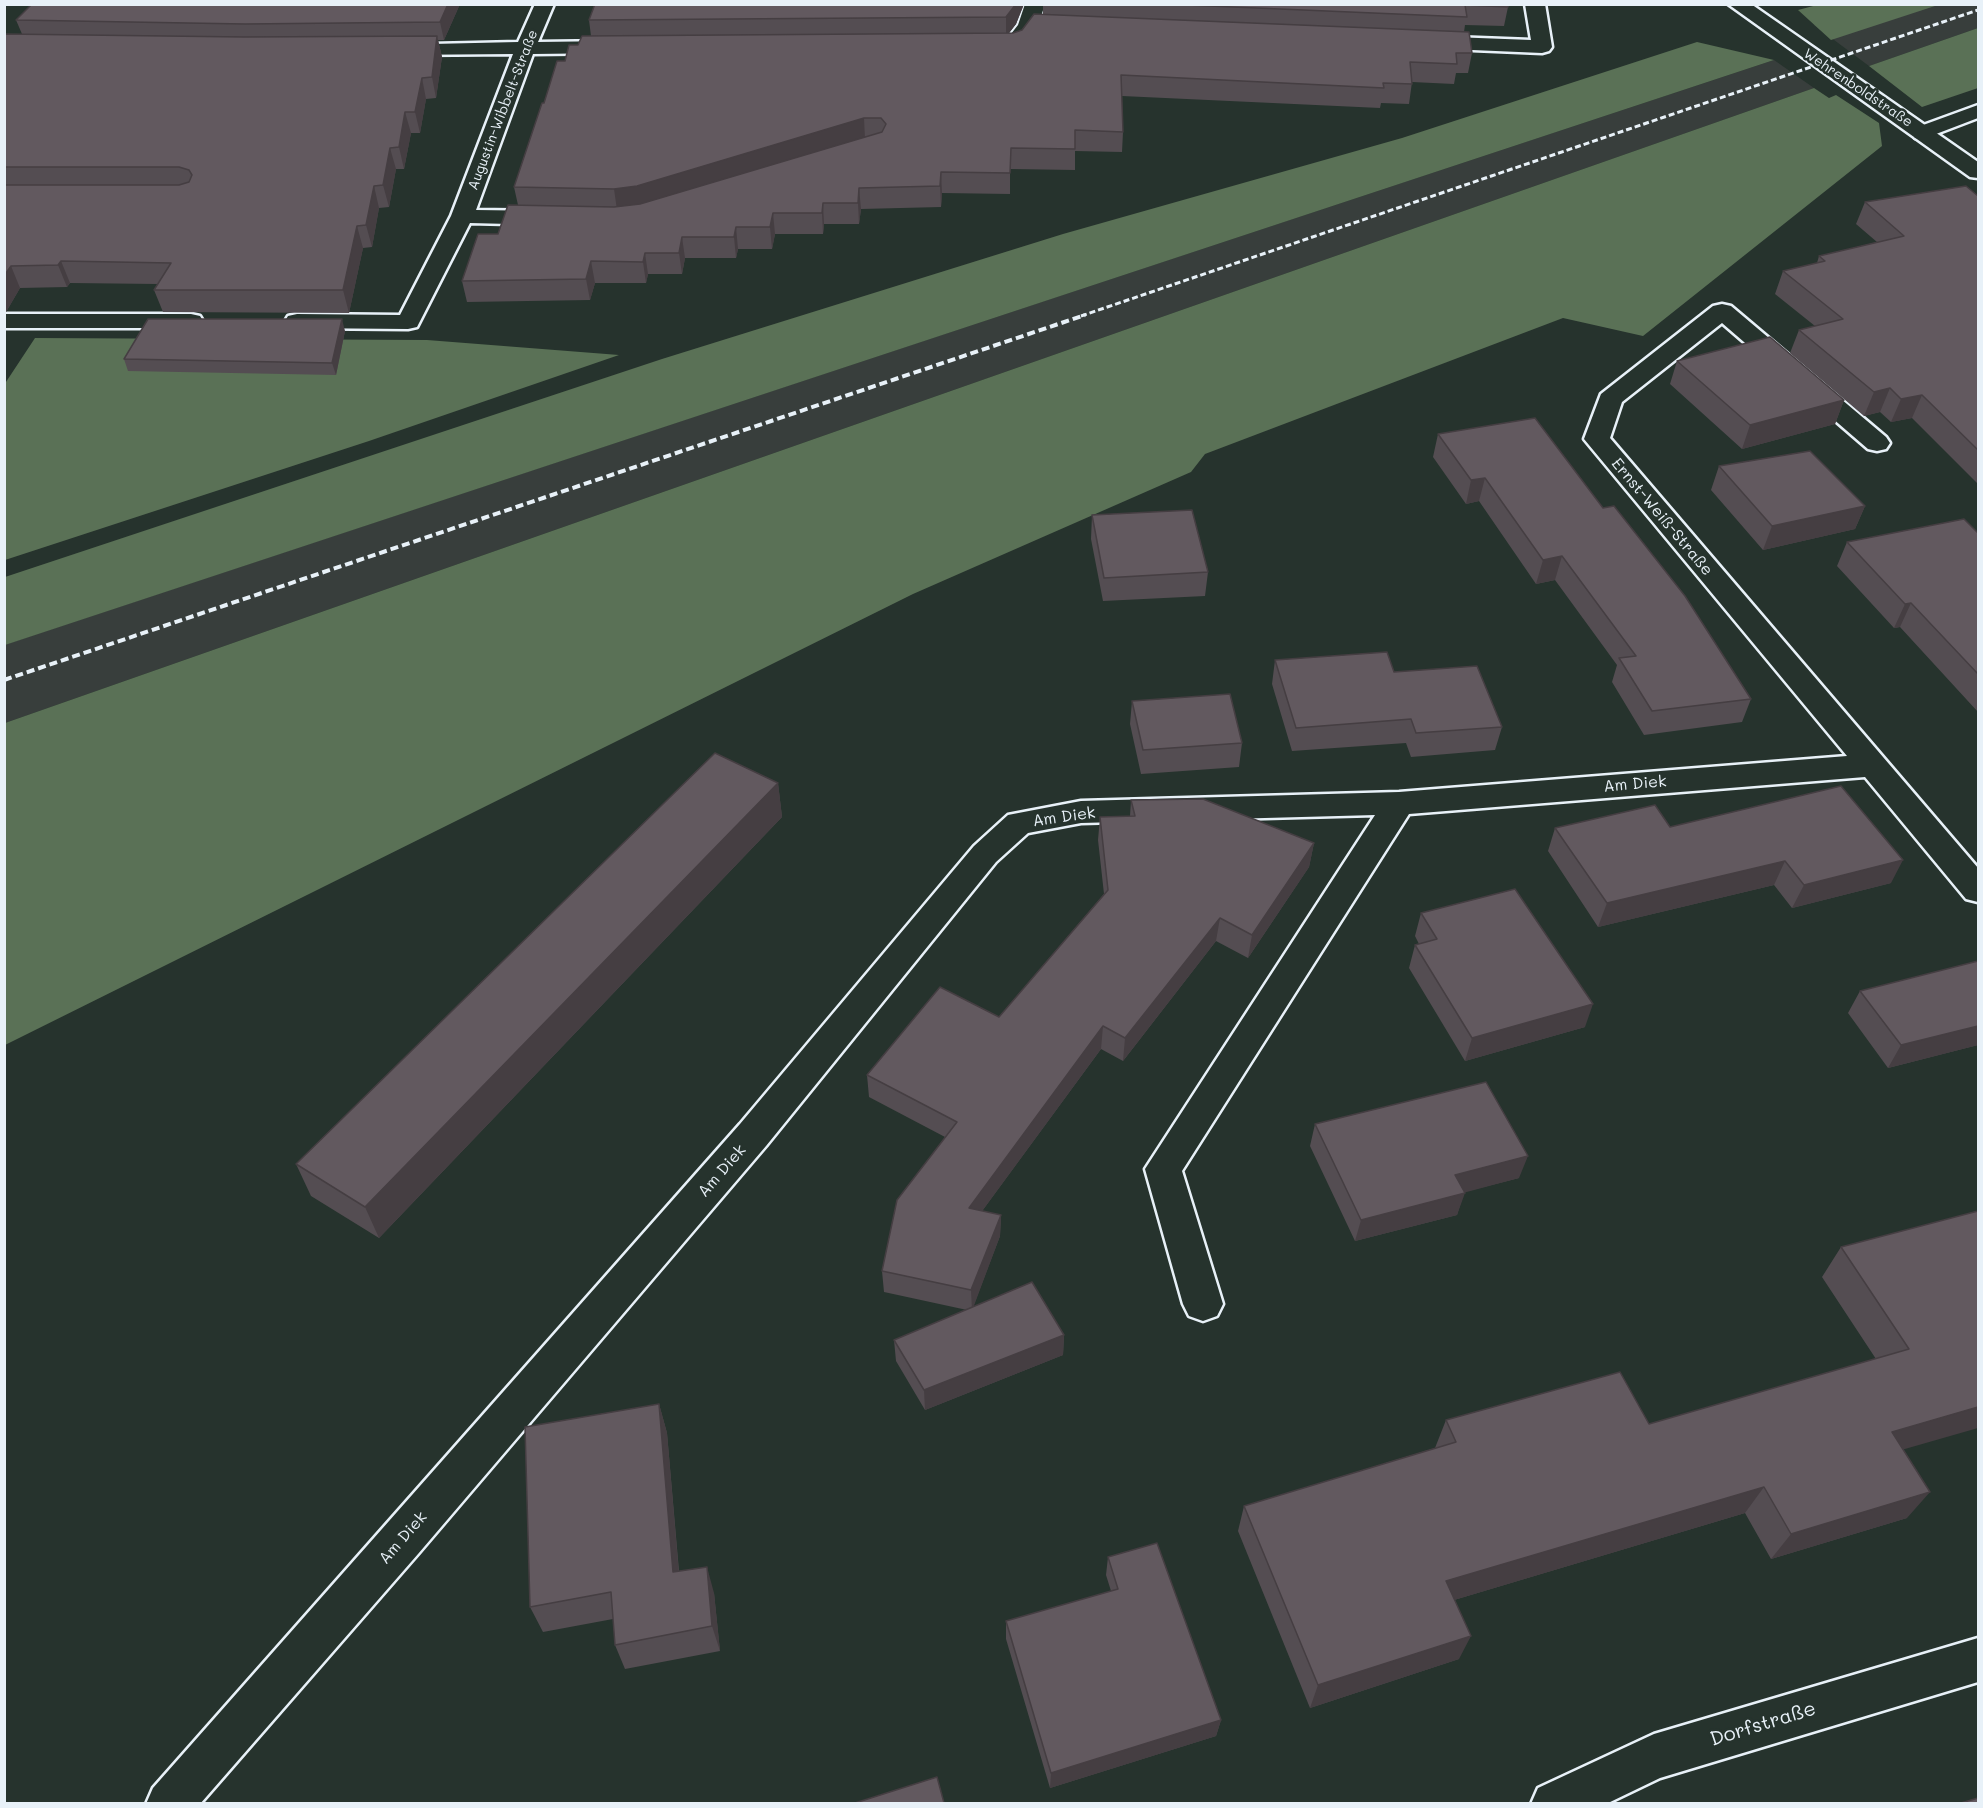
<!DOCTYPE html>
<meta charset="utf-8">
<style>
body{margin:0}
#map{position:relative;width:1983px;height:1808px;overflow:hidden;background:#26332d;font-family:Mali,sans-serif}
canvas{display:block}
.frame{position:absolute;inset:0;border:6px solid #e8f1f8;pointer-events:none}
</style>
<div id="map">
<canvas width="1983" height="1808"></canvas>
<div class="frame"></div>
</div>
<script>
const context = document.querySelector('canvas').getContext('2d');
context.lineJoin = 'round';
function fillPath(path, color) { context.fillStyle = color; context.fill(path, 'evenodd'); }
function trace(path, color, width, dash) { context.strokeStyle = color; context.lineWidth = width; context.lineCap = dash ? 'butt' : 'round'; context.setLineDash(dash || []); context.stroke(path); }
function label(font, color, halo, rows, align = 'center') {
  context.font = font + ' Mali,sans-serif'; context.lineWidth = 5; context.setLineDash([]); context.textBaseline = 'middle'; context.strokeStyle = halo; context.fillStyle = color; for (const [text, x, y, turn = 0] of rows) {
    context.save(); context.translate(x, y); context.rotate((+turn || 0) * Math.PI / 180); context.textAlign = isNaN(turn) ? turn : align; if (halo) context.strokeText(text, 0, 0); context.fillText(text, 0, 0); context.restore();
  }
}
const built = new Path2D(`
 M1879,5H1978V28L1869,66L1814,25Z
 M1774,60L1814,88L5,723L4,645Z`);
const green = new Path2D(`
 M1817,5V4L1938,5L1831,40L1798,10Z
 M1978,28V88L1922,107L1869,66Z
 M1697,42L1774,60L5,645V577L662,359L1063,234L1402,138Z
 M1814,88L1829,98L1836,95L1879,123L1882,146L1643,336L1563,318L1205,454L1191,472L913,594L5,1045V723Z
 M35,338L427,340L619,355L369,441L5,560L4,385Z`);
const lane = new Path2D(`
 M1978,105V118L1923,139L1915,138L1912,133L1915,128Z`);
const street = new Path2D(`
 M535,4H554L538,42L615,41L622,43L625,47L622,51L615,53L533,54L476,210L550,211L558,213L561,218L558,223L550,225L470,223L417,327L408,329L297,328L288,326L285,321L288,316L297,314L400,315L451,216L513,54L396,55L389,53L386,49L389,45L518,42Z
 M1025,4H1045L1038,26L1020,49H992L989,45L992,41L1007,39L1018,25Z
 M1525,4H1545L1552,47L1549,51L1542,53L1426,48L1419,46L1416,42L1419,38L1426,36L1531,40Z
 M1722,304L1731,306L1886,437L1890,443L1886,449L1877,451L1868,449L1722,323L1622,402L1610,438L1978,868V902L1966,899L1865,777L1409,814L1182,1171L1223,1304L1217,1316L1203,1321L1189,1316L1183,1304L1145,1169L1375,815L1081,823L1028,833L996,862L766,1146L418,1554L200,1804H146L153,1788L740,1124L974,846L1008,815L1081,801L1399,792L1847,756L1584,439L1601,394L1713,306Z
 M4,314H191L200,316L203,321L200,326L191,328H4Z
 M1978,1638V1682L1660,1778L1606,1804H1531L1538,1788L1654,1734Z`);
const secondary = new Path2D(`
 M1728,4H1751L1978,162V178L1970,177Z`);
const railFar1 = new Path2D(`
 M1081,316L1978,10`);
const rail = new Path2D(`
 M4,680L1085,315`);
const wall = new Path2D(`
 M32,4H460L444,40H438L442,57L436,98L426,99L420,133H411L404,169H396L389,207L379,208L372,247L363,248L349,313L163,312L154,290L158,284L70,283L67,287L20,288L6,312H4V34H22L16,20Z
 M595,4H1024L1016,24L1009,33H1013L1022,30L1043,15V4H1508V7L1504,26L1465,25L1464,32L1472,53L1468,73H1456L1454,84L1412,82L1409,104L1381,103L1380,108L1122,96L1123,132L1122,152L1075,151V170L1010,169V194L942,193L941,207L861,209L859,224H824L823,234H775L772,249H738L736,258H685L682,274H648L646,283H595L590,300L467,302L462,281L498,234L518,205L514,187L544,103L565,61L578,45L591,36L589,20Z
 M1978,196V483H1977L1912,418L1891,422L1880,412L1864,416L1790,353L1799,330L1815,326L1775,294L1783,271L1817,263L1819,256L1877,242L1856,224L1865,202Z
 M345,331L336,375L128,371L124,359Z
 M1677,361L1844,400L1835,424L1742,449L1670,384Z
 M1438,434L1603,508L1751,699L1742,722L1644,735L1612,682L1617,665L1555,580L1536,584L1479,501L1466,504L1433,457Z
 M1719,466L1865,506L1855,529L1763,550L1711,490Z
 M1092,515L1208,572L1205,596L1103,601L1091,539Z
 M1978,533V712L1900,627L1894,628L1837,566L1847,542Z
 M1275,660L1394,672L1502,727L1495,750L1411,757L1406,743L1292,751L1272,684Z
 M1132,701L1242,743L1239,767L1141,774L1130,724Z
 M778,783L782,817L379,1238L311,1196L296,1164Z
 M1131,800L1314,843L1309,867L1248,958L1216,941L1123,1061L1101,1049L982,1211L1001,1215L1000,1236L973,1307L1064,1335L1063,1355L925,1410L896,1361L894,1340L967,1310L884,1292L882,1271L945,1137L869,1097L867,1075L999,1017L1104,894L1098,840L1100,817L1130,816Z
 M1670,827L1891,883L1792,908L1774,885L1598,927L1548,851L1555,828Z
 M1421,913L1585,1027L1465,1061L1409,968L1415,945L1419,944L1415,936Z
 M1978,961V1045L1888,1068L1848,1013L1860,991Z
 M1315,1124L1519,1178L1464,1192L1457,1215L1355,1241L1310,1146Z
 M1978,1211L1903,1450L1907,1518L1771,1559L1745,1513L1454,1600L1459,1659L1310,1708L1238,1531L1244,1506L1435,1448L1446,1420L1649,1424L1876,1359L1822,1277L1841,1247Z
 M659,1404L667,1433L679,1571L714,1593L720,1651L625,1669L615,1645L613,1619L543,1632L530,1607Z
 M1108,1557L1221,1720L1216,1736L1050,1788L1006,1639V1621L1111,1591L1106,1575Z`);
const shadedWall = new Path2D(`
 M448,4H460L444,40L440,22Z
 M1024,4L1016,24L1006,37V17L1016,5Z
 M437,36L442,57L436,98L432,77Z
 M422,78L426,99L420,133L415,112Z
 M405,112L411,133L404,169L399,147Z
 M864,118L865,139L641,207L617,210L614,189Z
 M390,148L396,169L389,207L383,185Z
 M941,172L942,193L941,207L940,186Z
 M374,186L379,208L372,247L366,225Z
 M859,188L861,209L859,224L858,203Z
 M823,203L824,224L823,234L822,213Z
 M773,213L775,234L772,249L770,227Z
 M357,226L363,248L349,313L343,290Z
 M736,227L738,249L736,258L734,237Z
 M682,237L685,258L682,274L679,253Z
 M645,253L648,274L646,283L643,262Z
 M61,261L70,283L67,287L58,265Z
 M591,261L595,283L590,300L586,279Z
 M11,266L20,288L6,312H4V276Z
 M342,319L345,331L336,375L332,363Z
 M1890,388L1880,412L1864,416L1874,392Z
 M1922,395L1912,418L1891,422L1901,399Z
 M1844,400L1835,424L1742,449L1750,425Z
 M1485,478L1479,501L1466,504L1471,480Z
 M1865,506L1855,529L1763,550L1772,526Z
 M1562,556L1555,580L1536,584L1543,560Z
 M1911,603L1900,627L1894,628L1905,604Z
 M778,783L782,817L379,1238L365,1207Z
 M1314,843L1309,867L1248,958L1252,935Z
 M1903,860L1891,883L1792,908L1804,885Z
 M1785,861L1774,885L1598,927L1607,903Z
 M1220,918L1216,941L1123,1061L1125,1038Z
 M1593,1004L1585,1027L1465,1061L1472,1038Z
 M1103,1026L1101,1049L969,1229V1208Z
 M1978,1026V1045L1888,1068L1901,1045Z
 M1528,1156L1519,1178L1448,1197L1455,1175Z
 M1465,1193L1457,1215L1355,1241L1361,1220Z
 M1001,1215L1000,1236L972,1311L971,1290Z
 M1064,1335L1063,1355L925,1410L924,1390Z
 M659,1404L667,1433L681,1598L673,1572Z
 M1978,1407V1428L1870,1459L1892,1432Z
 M1764,1487L1745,1513L1434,1606L1446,1581Z
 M1930,1492L1907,1518L1771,1559L1791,1534Z
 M707,1567L714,1593L720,1651L712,1626Z
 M1471,1636L1459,1659L1310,1708L1318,1685Z
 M1221,1720L1216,1736L1050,1788L1051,1773Z`);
const building = new Path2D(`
 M32,4H448L440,22L245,24L16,20Z
 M595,4H1016L1006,17L589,20Z
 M1163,4H1508V7L1465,5L1467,17Z
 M1034,14L1469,32L1472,53H1456L1457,64L1410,62L1412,84L1383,83L1384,88L1121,75L1123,132L1075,130V149L1011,148L1010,173L941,172L940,186L859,188L858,203H823L822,213H773L770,227H736L734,237H682L679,253H645L643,262L591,261L586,279L462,281L478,234H498L508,205L614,207L640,204L882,132L886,124L881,118H864L637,186L614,189L514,187L542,103H544L557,61H565L569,45H578L582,36L1013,33L1022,30Z
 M4,34L244,37L437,36L432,77L422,78L415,112H405L399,147L390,148L383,185L374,186L366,225L357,226L343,290H154L171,263L61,261L58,265L11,266L4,276V185H179L189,182L192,175L189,170L179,167H4Z
 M1966,186L1978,196V450L1922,395L1901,399L1890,388L1874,392L1799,330L1843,319L1783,271L1825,261L1819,256L1904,236L1865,202Z
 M148,319H342L332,363L124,359Z
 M1770,337L1844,400L1750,425L1677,361Z
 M1535,418L1603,508L1614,506L1685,596L1751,699L1652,711L1619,658L1636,656L1562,556L1543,560L1485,478L1471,480L1438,434Z
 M1810,451L1865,506L1772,526L1719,466Z
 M1192,510L1208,572L1104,578L1092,515Z
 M1964,519L1978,533V674L1911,603L1905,604L1847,542Z
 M1387,652L1394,672L1477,666L1502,727L1416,733L1411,719L1296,728L1275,660Z
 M1230,694L1242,743L1143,750L1132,701Z
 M715,753L778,783L365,1207L296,1164Z
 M1841,786L1903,860L1804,885L1785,861L1607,903L1555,828L1655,805L1670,827Z
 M1203,799L1314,843L1252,935L1220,918L1125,1038L1103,1026L969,1208L1001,1215L971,1290L882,1271L897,1200L957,1122L867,1075L940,987L999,1017L1108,890L1100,817L1135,816L1131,800Z
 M1515,889L1593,1004L1472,1038L1415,945L1437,939L1421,913Z
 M1978,961V1026L1901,1045L1860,991Z
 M1486,1082L1528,1156L1455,1175L1465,1193L1361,1220L1315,1124Z
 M1978,1211V1407L1892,1432L1930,1492L1791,1534L1764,1487L1446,1581L1471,1636L1318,1685L1244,1506L1456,1442L1446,1420L1620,1372L1649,1424L1909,1349L1841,1247Z
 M1032,1282L1064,1335L924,1390L894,1340Z
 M659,1404L673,1572L707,1567L712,1626L615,1645L611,1592L530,1607L525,1427Z
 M1157,1543L1221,1720L1051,1773L1006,1621L1118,1589L1108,1557Z
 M937,1777L944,1803H855Z
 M1978,1798V1803H1961Z`);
const farStreetnames = [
 ["Wehrenboldstraße",1858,88,34],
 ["Augustin-Wibbelt-Straße",503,110,-69]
];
const streetNames = [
 ["Ernst-Weiß-Straße",1662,517,50],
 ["Am Diek",1635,784,-5],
 ["Am Diek",1064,817,-8],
 ["Am Diek",722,1171,-49],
 ["Am Diek",403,1538,-49]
];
const nearStreetnames = [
 ["Dorfstraße",1763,1724,-17]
];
fillPath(built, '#383e3c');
fillPath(green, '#5a7156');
trace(lane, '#e8f1f8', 5);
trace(street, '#e8f1f8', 5);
trace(secondary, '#e8f1f8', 5);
fillPath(lane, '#26332d');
fillPath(street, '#26332d');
fillPath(secondary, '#26332d');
trace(railFar1, '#e8f1f8', 3, [6, 3]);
trace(rail, '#e8f1f8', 4, [8, 4]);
fillPath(wall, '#544d52');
fillPath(shadedWall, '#453e42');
fillPath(building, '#62595f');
trace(building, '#453e42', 1.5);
label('14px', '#e8f1f8', '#26332d', farStreetnames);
label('16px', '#e8f1f8', '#26332d', streetNames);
label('20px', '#e8f1f8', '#26332d', nearStreetnames);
</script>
